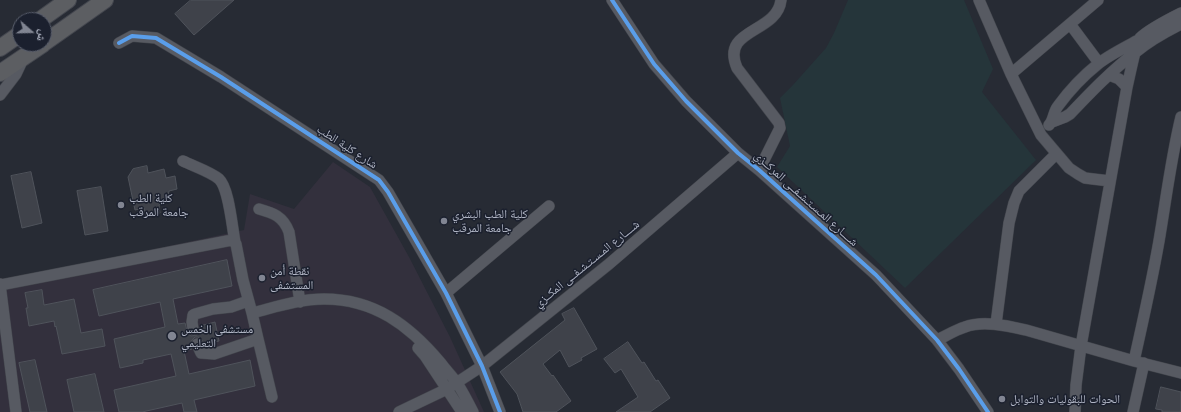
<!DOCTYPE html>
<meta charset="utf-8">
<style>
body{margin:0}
#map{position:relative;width:1181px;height:412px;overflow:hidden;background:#272b34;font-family:Montserrat,"Noto Naskh Arabic",sans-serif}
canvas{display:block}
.north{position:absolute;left:12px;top:12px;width:40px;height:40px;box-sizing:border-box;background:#1b202e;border:1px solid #575c6a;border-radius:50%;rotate:110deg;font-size:11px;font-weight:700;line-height:16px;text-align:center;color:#b1b6c5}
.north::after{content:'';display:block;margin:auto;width:14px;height:18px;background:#818592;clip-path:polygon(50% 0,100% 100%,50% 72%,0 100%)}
</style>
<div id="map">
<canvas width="1181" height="412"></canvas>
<div class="north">ش</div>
</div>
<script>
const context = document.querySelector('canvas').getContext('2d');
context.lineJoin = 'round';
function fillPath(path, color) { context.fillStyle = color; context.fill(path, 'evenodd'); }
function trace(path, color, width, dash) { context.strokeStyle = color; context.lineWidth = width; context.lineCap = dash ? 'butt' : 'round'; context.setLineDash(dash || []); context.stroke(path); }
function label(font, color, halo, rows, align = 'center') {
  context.font = font + ' Montserrat,"Noto Naskh Arabic",sans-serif'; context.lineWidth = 3; context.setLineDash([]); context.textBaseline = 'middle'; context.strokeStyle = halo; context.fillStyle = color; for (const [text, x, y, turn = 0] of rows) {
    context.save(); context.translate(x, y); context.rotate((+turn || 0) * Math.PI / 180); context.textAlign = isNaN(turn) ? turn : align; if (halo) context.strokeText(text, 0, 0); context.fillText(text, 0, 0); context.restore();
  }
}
const medical = new Path2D(`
 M333,162L370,187L409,257L450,337L484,412H0V282L244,230L250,194L294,209Z`);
const green = new Path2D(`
 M848,0H964L993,69L982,92L1036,160L905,288L777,167L790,146L780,98L793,85L826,48L834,33Z`);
const building = new Path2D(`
 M191,0H234L194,35L175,14Z
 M147,166L148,173L164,169L166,178L175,176L177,189L169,191L167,200L159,205L160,213L146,217L144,208L135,210L128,177L133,169Z
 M31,172L42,223L22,228L11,176Z
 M101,187L108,231L85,235L77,191Z
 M227,260L232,286L173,299L178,324L185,323L188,334L191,336L197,335L200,331V326L215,322L219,341L205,344L201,339L198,337H195L192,340L190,344L192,349L184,351L189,374L250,360L255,386L194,400L197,412H184L182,403L142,412H119L114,390L176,376L171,354L143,360V363L120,368L114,339L165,327L160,302L99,316L93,290Z
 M42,290L44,305L74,299L81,333L102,329L105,346L62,354L56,326L55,327L54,321L29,326L26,308H28L25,293Z
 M574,308L597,349L581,358L582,360L569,367L560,350L543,364L552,376L553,375L571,401L556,412H523L517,394L500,372L565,320L562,314Z
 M628,342L642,363L644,362L656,381L658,380L670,398L650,412H616L638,397L621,369L615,373L604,359Z
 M35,360L47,412H30L19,363Z
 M95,374L104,412H74L67,380Z
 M1161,387L1181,392V412H1162V410L1156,409Z`);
const minor = new Path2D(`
 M612,0L654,64L686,101L738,153L759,170L876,275L937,340L959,369L988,412
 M979,0L1011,74L1041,135L1069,168L1078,174L1085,178L1093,179L1110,181
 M1070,24L1099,63
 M119,43L132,36L156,38L221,77L379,180L388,192L446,293L482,366L500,412
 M1011,74L1098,0
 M1109,75L1119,79L1127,87
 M0,95L16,74L24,57
 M1052,122L1065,117L1070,114C1091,92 1112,70 1136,52C1149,41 1165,32 1181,24
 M1049,125C1054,120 1053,112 1058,106C1069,91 1083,76 1098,64C1109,55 1128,46 1140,39
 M183,161C193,166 211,172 219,179C229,188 232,227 235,242
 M759,170L780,128L779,123L737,68C720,28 777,34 781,0
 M259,209C273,213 283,216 289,232L300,302
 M0,284L16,412
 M0,285L232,240L236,244L243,280L252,313L258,339L214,354L201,353L197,344
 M446,293L549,206
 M252,313C276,307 300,299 324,299C374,299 409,325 440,362C445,369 452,376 457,383C463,392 468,402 473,412
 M996,324L1009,223L1014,203L1019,191L1056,154
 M193,329L192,322L193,315L195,314L213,309L231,307L248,301
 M258,339L272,397
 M937,340C946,336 955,330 965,327C983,320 1008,326 1026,330L1134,361L1181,373
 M418,348L425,356L462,412
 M1134,361C1143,321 1152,281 1159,241C1166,200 1171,158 1181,117
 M399,412L447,389L482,366L609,264L738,153
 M1075,412L1076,385L1081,346L1127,87C1129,79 1136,43 1140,38C1149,29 1169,19 1181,13
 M1133,412L1144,363`);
const highway = new Path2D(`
 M40,20L68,0
 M44,43L105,0
 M0,48L20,34
 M0,73L43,44`);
const cycleway = new Path2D(`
 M612,0L654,64L686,101L738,153L759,170L876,275L937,340L959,369L988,412
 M119,43L132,36L156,38L221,77L379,180L388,192L446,293L482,366L500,412`);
const markers = [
 [121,205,4,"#818592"],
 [444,221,4,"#818592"],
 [262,278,4,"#818592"],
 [172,336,5,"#818592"],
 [1002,399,4,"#818592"]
];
const streetNames = [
 ["شارع كلية الطب",347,147,33],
 ["شــــارع المـسـتـشـفــى المركــزي",806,199,42],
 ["شــــارع المـسـتـشـفــى المكــزي",587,264,-39]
];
const poiNames = [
 ["كلية الطب",129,198],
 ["جامعة المرقب",129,212],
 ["كلية الطب البشري",452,214],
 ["جامعة المرقب",452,228],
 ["نقطة أمن",270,271],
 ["المستشفى",270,285],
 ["مستشفى الخمس",181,329],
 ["التعليمي",181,343],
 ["الحوات للبقوليات والتوابل",1010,399]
];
fillPath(medical, '#33303d');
fillPath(green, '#25353a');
fillPath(building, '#3f424a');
trace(building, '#4f535b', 1);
trace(minor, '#43464d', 12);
trace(highway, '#44474f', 18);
trace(minor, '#575a62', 11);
trace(highway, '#5c5e62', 16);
trace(cycleway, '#5a9eea', 4);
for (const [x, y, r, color] of markers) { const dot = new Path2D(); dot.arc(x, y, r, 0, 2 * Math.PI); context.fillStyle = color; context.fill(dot); trace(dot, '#1b202e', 1.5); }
label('12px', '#b1b6c5', '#1b202e', streetNames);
label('12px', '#b1b6c5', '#1b202e', poiNames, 'left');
</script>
